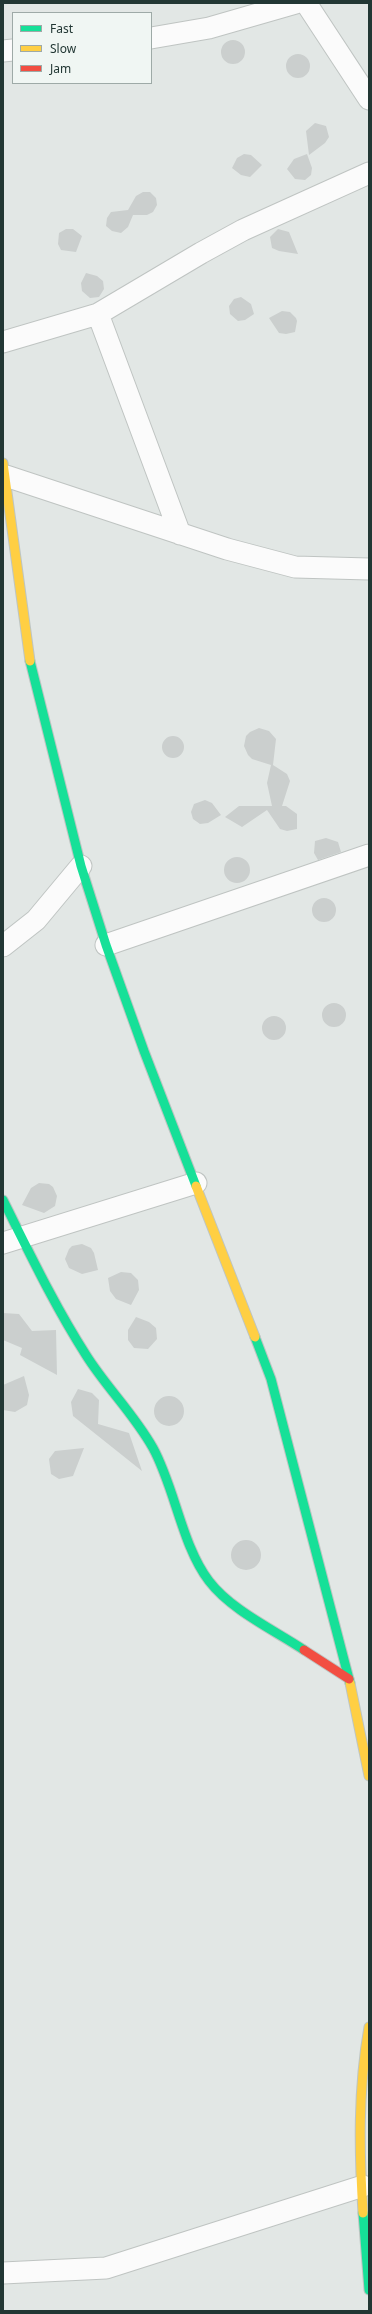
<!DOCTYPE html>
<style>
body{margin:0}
#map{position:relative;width:372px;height:2314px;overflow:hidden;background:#e2e7e5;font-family:"Noto Sans",sans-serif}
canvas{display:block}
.frame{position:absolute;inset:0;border:4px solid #223734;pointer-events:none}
.legend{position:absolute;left:12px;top:12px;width:140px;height:72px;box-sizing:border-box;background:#f0f6f3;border:1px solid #9eaaa7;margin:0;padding:5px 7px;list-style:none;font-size:12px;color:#223734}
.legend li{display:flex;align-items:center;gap:8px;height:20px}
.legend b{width:20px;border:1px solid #9eaaa7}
</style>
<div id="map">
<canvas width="372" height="2314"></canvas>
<div class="frame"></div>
<ul class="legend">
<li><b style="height:5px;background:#16e098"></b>Fast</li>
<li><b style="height:5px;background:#ffcf43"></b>Slow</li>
<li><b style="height:5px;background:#f24e42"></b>Jam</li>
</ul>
</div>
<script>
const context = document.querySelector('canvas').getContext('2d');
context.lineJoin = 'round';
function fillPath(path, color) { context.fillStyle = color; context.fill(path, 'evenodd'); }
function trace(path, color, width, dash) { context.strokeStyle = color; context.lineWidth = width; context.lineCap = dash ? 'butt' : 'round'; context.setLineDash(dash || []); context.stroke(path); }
const building = new Path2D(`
 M221 52a12 12 0 1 1 24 0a12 12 0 1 1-24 0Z
 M286 66a12 12 0 1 1 24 0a12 12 0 1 1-24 0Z
 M315,123L326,126L329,137L325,143L309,155L306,131Z
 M244,154L251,155L262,165L250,177L241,175L232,168L237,158Z
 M307,154L312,168L311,175L305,180L295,179L287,169L294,159Z
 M143,192H150L156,198L157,205L153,212L147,215H133L128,227L121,233L112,231L106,226L107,218L111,212L128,210L136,196Z
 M66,229H73L82,236L76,252L61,250L58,244L59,233Z
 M278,229L289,232L298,254L279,251L272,248L270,237Z
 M86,273L97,276L103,281L104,289L99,297L90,298L82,291L81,283Z
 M241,297L251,304L254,314L245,320L238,321L230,314L229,306L234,299Z
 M282,311L290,312L296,318L297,321L295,332L286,334L279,333L269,318Z
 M259,728L269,731L276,739L273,765L287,774L290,781L282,806H286L297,814V829L287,831L280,829L267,810L242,827L225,817L239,806H272L267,783L271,765L252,759L248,755L244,746L246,736L250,732Z
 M162 747a11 11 0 1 1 22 0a11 11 0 1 1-22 0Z
 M205,800L212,803L221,815L208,823L200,824L193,819L191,812L194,804Z
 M326,838L338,842L341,852L318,860L314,853L315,841Z
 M224 870a13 13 0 1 1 26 0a13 13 0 1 1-26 0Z
 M312 910a12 12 0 1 1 24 0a12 12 0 1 1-24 0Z
 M322 1015a12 12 0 1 1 24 0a12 12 0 1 1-24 0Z
 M262 1028a12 12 0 1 1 24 0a12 12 0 1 1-24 0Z
 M39,1183L49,1184L53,1187L57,1196L55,1206L44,1213L22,1205L31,1188Z
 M82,1244L91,1248L94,1253L98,1270L82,1274L69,1268L65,1259L69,1249L72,1246Z
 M121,1272L131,1273L138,1280L139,1290L131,1305L116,1299L110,1291L108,1278Z
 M3,1313L19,1314L32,1331L56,1330L57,1375L20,1355L22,1348L3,1340Z
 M136,1317L149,1322L156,1328L157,1339L148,1349L134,1348L128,1340V1330Z
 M24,1376L29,1395L27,1405L15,1412L3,1410V1385Z
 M78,1389L92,1393L99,1400L98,1424L129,1433L142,1471L73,1416L71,1402Z
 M154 1411a15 15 0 1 1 30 0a15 15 0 1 1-30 0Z
 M84,1448L73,1476L59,1479L51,1474L49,1459L55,1451Z
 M231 1555a15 15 0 1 1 30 0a15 15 0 1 1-30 0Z`);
const street = new Path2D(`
 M306,3L369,99
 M151,38L209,28L296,3
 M3,51L13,50
 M98,314L180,534
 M3,342L98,314L201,253L243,230L369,173
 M6,476L227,549L295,567L369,569
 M106,945L369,855
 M3,946L36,920L81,866
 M3,1243L196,1183
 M3,2273L106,2268L363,2186`);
const fast = new Path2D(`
 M30,661L81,866L106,945L144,1051L196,1186
 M3,1200C29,1252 54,1305 86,1355C106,1387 134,1414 153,1448C175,1488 182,1546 209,1581C231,1610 274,1630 304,1650
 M255,1337L271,1379L350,1683
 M363,2213L369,2290`);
const slow = new Path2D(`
 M3,463L30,661
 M196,1186L255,1337
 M350,1683L369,1776
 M363,2213C359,2150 358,2089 369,2027`);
const jam = new Path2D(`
 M304,1650L349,1679`);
fillPath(building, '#cbcfce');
trace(street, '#bfc4c2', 23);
trace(fast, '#bec5c2', 11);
trace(slow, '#bec5c2', 11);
trace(jam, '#bec5c2', 11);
trace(street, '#fbfbfb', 21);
trace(fast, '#16e098', 9);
trace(slow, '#ffcf43', 9);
trace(jam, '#f24e42', 9);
</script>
